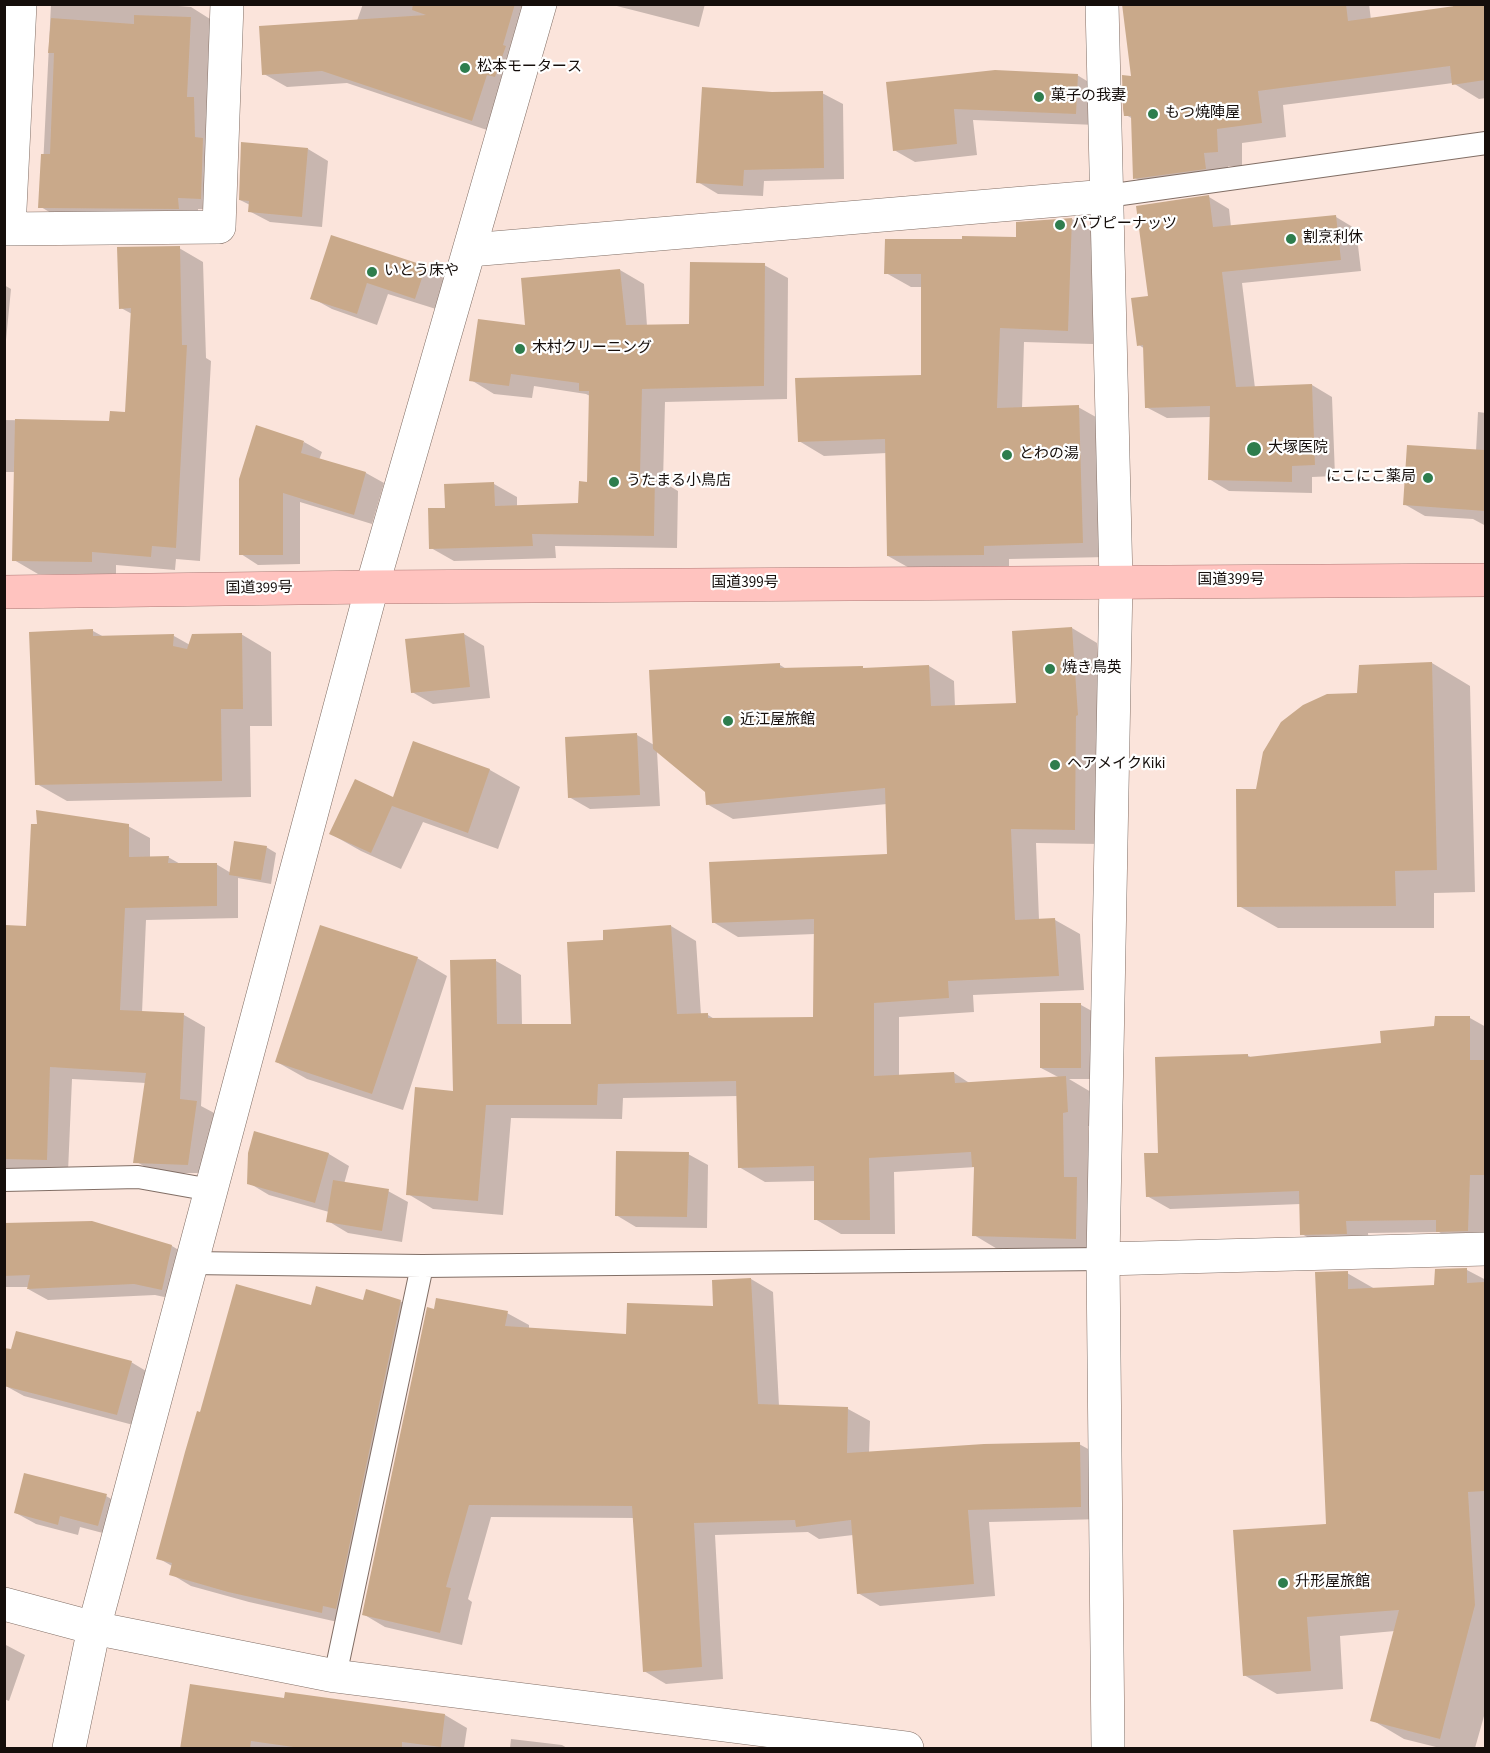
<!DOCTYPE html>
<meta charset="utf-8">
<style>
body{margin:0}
#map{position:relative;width:1490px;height:1753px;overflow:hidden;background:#fbe4db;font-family:"Source Sans 3",sans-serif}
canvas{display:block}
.frame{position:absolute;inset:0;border:6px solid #150e0b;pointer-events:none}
</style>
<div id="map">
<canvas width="1490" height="1753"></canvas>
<div class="frame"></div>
</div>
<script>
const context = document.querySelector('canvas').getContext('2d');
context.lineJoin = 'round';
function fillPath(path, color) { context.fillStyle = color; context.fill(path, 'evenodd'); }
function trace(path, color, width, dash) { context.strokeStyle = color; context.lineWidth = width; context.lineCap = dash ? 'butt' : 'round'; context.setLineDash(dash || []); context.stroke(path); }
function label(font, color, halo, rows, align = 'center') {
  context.font = font + ' "Source Sans 3","Noto Sans JP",sans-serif'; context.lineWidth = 4.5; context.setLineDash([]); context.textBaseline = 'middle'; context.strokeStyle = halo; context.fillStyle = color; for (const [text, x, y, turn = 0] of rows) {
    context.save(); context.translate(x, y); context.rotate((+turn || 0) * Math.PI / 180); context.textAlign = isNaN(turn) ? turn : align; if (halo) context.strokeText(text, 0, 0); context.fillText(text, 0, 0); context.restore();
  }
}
const shadow = new Path2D(`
 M51,4H154L191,7L210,19L207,106L213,110L221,209H198V219H61L41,207Z
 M363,4H542L496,133L347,83L287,87L264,74L354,29Z
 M609,4H705L699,27Z
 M1124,4H1369L1371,20L1453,8V4H1486V98L1479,99L1453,83L1283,105L1286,137L1242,143V166H1228L1230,182L1160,192L1135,178L1133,119L1126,115L1132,77Z
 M1077,75L1097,87L1096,125L973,120L977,155L915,162L894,150L887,83Z
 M822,93L843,104L844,179L764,181L763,196L718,194L698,182L772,94Z
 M308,149L328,161L322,227L270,222L249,211L250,205L240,200Z
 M1209,197L1229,209L1231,227L1336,217L1356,229L1361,271L1242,283L1255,388L1312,385L1332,397L1335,476L1312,477V493L1229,491L1209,479L1211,417L1167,418L1146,407L1145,349L1139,345L1150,297Z
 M1072,219L1097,234L1093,344L1024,342L1022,409L1078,407L1103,421L1108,557L1009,559V568L913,570L888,556L887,453L824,456L799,441L922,376L923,287H911L886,273L1017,238Z
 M179,248L203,262L206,358L211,361L200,561L176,559L175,570L116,565V575L38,574L14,560L15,472H4V420L111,422L127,414L132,314L121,308Z
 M764,265L788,278L787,399L665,402L663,482L678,491L677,548L555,546L556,558L454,561L431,548L446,510L494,484L517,497V507L580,505L589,483L590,396L586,394L534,386L532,398L494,394L471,380L527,327L620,270L644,284L647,326L691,325Z
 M425,267L445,279L436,309L388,294L377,325L332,309L312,298Z
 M4,285L11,289L6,340H4Z
 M1478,412L1486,413V526L1473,519L1425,516L1404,504L1476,451Z
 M304,442L322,452L319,460L366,473L384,483L372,524L300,502V564L258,565L241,554Z
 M1072,628L1097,643L1103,729L1100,844L1036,843L1039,920H1055L1080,934L1084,990L973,995L974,1012L899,1017V1076L954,1073L971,1084L1060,1078L1041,1068L1081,1005L1101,1016V1079H1069L1091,1092L1093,1126H1088L1089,1186L1101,1253L999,1250L974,1235L976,1167L894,1172L895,1234H841L815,1219V1181L765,1182L739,1167L738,1096L623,1098L622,1119L511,1118L503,1215L433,1209L408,1194L455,1092L496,961L521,975L522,1025L573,1026L605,942L671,926L696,941L701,1015H708L716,1020L814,1019L815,934L738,937L713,922L889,856L887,804L733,819L707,804V791L657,751L660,806L590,809L569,797L637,735L654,745L780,665L788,670L862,667L866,670L929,666L954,681L955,707L1018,705Z
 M93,631L104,637L174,636L190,645L241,634L271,652L272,726H250L251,797L67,801L37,784Z
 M464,634L484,646L490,698L433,704L412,692Z
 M1432,663L1470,686L1475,892L1434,893V928H1278L1239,906L1257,790L1358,694Z
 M414,743L490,770L520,787L498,849L423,822L401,869L361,851L331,834L394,799Z
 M128,826L150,838V858L168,857L182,865L216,864L231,873L266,847L276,853L271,884L238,878V918L146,920L142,1013L184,1015L205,1027L201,1106L218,1115L210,1173H156L135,1161L146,1083L72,1079L68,1172L4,1170V933L27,927Z
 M417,958L447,976L403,1110L307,1079L277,1062Z
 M1436,1017L1470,1018L1486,1027V1243L1460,1244L1439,1232L1368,1233L1369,1246L1324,1247L1302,1234L1301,1204L1170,1209L1147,1196L1160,1154L1247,1055L1252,1058L1383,1045L1436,1027Z
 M255,1133L329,1154L349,1166L344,1184L388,1191L408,1202L402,1242L348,1233L328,1221L329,1212L269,1195L249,1183Z
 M688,1154L708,1165L707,1228L636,1227L616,1215Z
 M92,1223L172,1246L192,1258L183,1301L155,1295L48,1300L28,1289L29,1287H4V1225Z
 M1467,1270L1486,1280V1709L1475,1748H1440L1404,1739L1372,1720L1395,1631L1340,1636L1343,1689L1277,1694L1244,1675L1328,1525L1347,1273L1375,1289L1436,1286V1271Z
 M751,1279L773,1292L779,1406L848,1409L870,1421L869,1453L1079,1444L1101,1456L1102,1519L989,1522L995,1596L880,1606L858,1593L853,1535L819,1539L808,1532L715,1535L723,1679L666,1684L644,1671L635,1518L491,1517L468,1599L472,1602L462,1645L385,1627L363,1614L507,1313L529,1325V1329L628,1336L715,1308Z
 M364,1301H400L421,1313L342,1623L249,1602L191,1586L171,1574L172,1566L158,1558L201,1414L312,1307Z
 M131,1362L151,1374L137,1426L24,1396L4,1385Z
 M106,1496L126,1507L118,1537L80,1527L78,1535L36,1524L16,1513Z
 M4,1644L25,1655L9,1701L4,1699Z
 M285,1700L445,1715L467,1728L464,1748H181Z
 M511,1739L562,1745L567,1748H510Z`);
const building = new Path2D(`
 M413,4H515L503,45L506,46L495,77L487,75L472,121L322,71L262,75L259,26L426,15L412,10Z
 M1122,4H1346L1348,21L1469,4H1485V80L1452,85L1450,66L1258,91L1262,123L1217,129L1218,152L1204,153L1206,169L1133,179L1131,116H1124L1123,109L1122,75L1131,76Z
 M134,15L191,17L187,97H194L195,137L203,138L201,199L178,198L179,209L38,208L41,154H50L54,53H48L51,18L134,24Z
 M995,70L1078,74L1076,114L954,109L957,144L893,151L886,82Z
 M702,87L772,92L823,91L824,168L744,170L743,186L696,183Z
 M241,142L308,148L302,217L248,212L249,201L239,200Z
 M1209,195L1213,227L1336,215L1341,260L1222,272L1236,387L1312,384L1315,465L1292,466V482L1208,480L1210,406L1145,408L1143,345L1137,346L1131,298L1148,296L1136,206Z
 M1072,218L1068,331L1000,328L997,408L1079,405L1083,543L984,546V555L887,556L885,439L798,442L795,378L921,375V274H884L885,239H962V236L1016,237V222Z
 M331,235L426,266L415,299L367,283L357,314L310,299Z
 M180,246L182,345H187L176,548L152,546L151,557L92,552V562L12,561L15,419L109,421L110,411L125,412L131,308L119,309L117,247Z
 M690,262L765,263L764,386L642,389L640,476H655L654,536L532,534L533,546L429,549L428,508H445L444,484L494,482L495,506L578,503L579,481L587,482L589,391H579V383L511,374L509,386L469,381L478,319L525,325L521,278L620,269L626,325L689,324Z
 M256,425L304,441L301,453L366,472L354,515L283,493V555H239V479Z
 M1407,445L1485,450V511L1403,505Z
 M1072,627L1078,715L1076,716L1075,830L1011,829L1015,920L1055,918L1059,976L948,981L949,998L874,1003V1076L954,1072L955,1083L1066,1076L1068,1112L1063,1113L1064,1177H1077L1076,1239L972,1236L974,1167H972L971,1152L869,1158L870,1220H814V1166L738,1168L736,1081L598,1084L597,1105H486L478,1201L406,1195L415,1087L453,1091L450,960L496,959L497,1024H571L567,942L603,940V930L671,925L677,1014L708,1013V1018L813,1017L814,919L712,923L709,862L887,854L885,788L706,805L705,792L653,749L649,670L780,663V668L863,666V668L929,665L931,706L1016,703L1012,631Z
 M93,629V636L174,634L173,646L187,649L192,634L242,633L243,709H221L222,781L35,785L29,632Z
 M464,633L470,687L411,693L405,639Z
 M1432,662L1437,870L1395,871L1396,906L1237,907L1236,789H1256L1263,752L1281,722L1303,705L1327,694L1357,693L1359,665Z
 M637,733L640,795L568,798L565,737Z
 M413,741L490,769L468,833L392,806L371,853L329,834L355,779L393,797Z
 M36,810L129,824V857L169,856L168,863H217V906L125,908L120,1010L184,1013L180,1099L197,1101L188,1165L133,1163L146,1073L50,1067L47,1160L4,1159L5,925L26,926L31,824H37Z
 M234,841L267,846L261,880L229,875Z
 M320,925L418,957L372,1094L275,1062Z
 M1040,1003H1081V1068H1040Z
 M1435,1016H1470V1060H1485V1175H1470L1468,1231L1436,1232V1220L1346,1221L1347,1234L1300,1235L1299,1191L1146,1197L1144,1153H1158L1155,1057L1248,1054V1057L1381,1043L1380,1031L1434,1026Z
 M254,1131L329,1153L315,1203L247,1184L248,1153Z
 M616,1151L689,1152L687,1217L615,1216Z
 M333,1180L389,1189L382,1231L326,1222Z
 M92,1221L172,1245L162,1290L134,1284L27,1289L30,1275L4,1276V1223Z
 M1467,1268V1283L1484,1282L1485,1491L1468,1492L1475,1605L1440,1739L1370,1721L1399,1610L1307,1617L1311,1671L1243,1676L1233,1530L1326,1524L1315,1272L1348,1271V1289L1434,1285L1435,1269Z
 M751,1278L758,1404L848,1407L847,1453L984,1444L1080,1442L1081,1507L968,1510L974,1584L857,1594L851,1520L796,1527L795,1520L694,1523L702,1667L643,1672L632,1506L469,1505L446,1587L451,1588L440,1633L362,1615L427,1307L434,1309L436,1298L508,1311L505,1326L626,1334L627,1303L713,1306L712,1280Z
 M236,1284L311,1305L316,1286L363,1300L366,1289L401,1300L336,1609L323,1606L322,1613L228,1592L169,1575L172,1563L156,1559L185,1452L197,1411L200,1412Z
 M16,1331L132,1361L117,1415L4,1386V1348L11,1349Z
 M24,1473L107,1494L98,1526L60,1516L58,1525L14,1513Z
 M190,1684L284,1698L285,1692L445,1714L441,1747L402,1742V1749H307L251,1741L250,1749H180Z`);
const service = new Path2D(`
 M1107,196L1486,143
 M4,1180L138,1177L211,1190
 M190,1263L422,1266L1103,1259
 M335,1676L422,1266`);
const minor = new Path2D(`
 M1102,4L1116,581
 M4,229L219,227L227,4
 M9,229L20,4
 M470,250L1107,196
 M1103,1259L1486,1249
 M4,1604L94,1628L335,1676L907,1748`);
const tertiary = new Path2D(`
 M69,1748L94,1628L372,587L540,4
 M1108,1748L1103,1259L1116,581`);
const trunk = new Path2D(`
 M4,592L372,587L1486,580`);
const markers = [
 [465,68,6,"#2e7d4d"],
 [1039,97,6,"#2e7d4d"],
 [1153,114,6,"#2e7d4d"],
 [1060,225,6,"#2e7d4d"],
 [1291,239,6,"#2e7d4d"],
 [372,272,6,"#2e7d4d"],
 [520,349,6,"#2e7d4d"],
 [1254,449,8,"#2e7d4d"],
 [1007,455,6,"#2e7d4d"],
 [1428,478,6,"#2e7d4d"],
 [614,482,6,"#2e7d4d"],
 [1050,669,6,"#2e7d4d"],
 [728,721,6,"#2e7d4d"],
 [1055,765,6,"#2e7d4d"],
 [1283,1583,6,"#2e7d4d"]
];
const poiNames = [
 ["松本モータース",477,68],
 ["菓子の我妻",1051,97],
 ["もつ焼陣屋",1165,114],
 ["パブピーナッツ",1072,225],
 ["割烹利休",1303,239],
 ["いとう床や",384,272],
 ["木村クリーニング",532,349],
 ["大塚医院",1268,449],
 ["とわの湯",1019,455],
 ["にこにこ薬局",1416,478,"right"],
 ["うたまる小鳥店",626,482],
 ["焼き鳥英",1062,669],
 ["近江屋旅館",740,721],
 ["ヘアメイクKiki",1067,765],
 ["升形屋旅館",1295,1583]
];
const streetNames = [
 ["国道399号",1231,581],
 ["国道399号",745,584],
 ["国道399号",259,589,-1]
];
fillPath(shadow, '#0003');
fillPath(building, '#c9a98a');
trace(service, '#816e65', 24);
trace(minor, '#816e65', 34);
trace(tertiary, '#816e65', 34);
trace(trunk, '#ad7a76', 34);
trace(service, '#fff', 22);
trace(minor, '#fff', 33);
trace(tertiary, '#fff', 33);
trace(trunk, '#ffc3bf', 33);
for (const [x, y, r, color] of markers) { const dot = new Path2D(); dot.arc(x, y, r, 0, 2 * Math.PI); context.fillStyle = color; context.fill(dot); trace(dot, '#fff', 2); }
label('15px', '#150e0b', '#fff', poiNames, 'left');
label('15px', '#150e0b', '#fff', streetNames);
</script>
